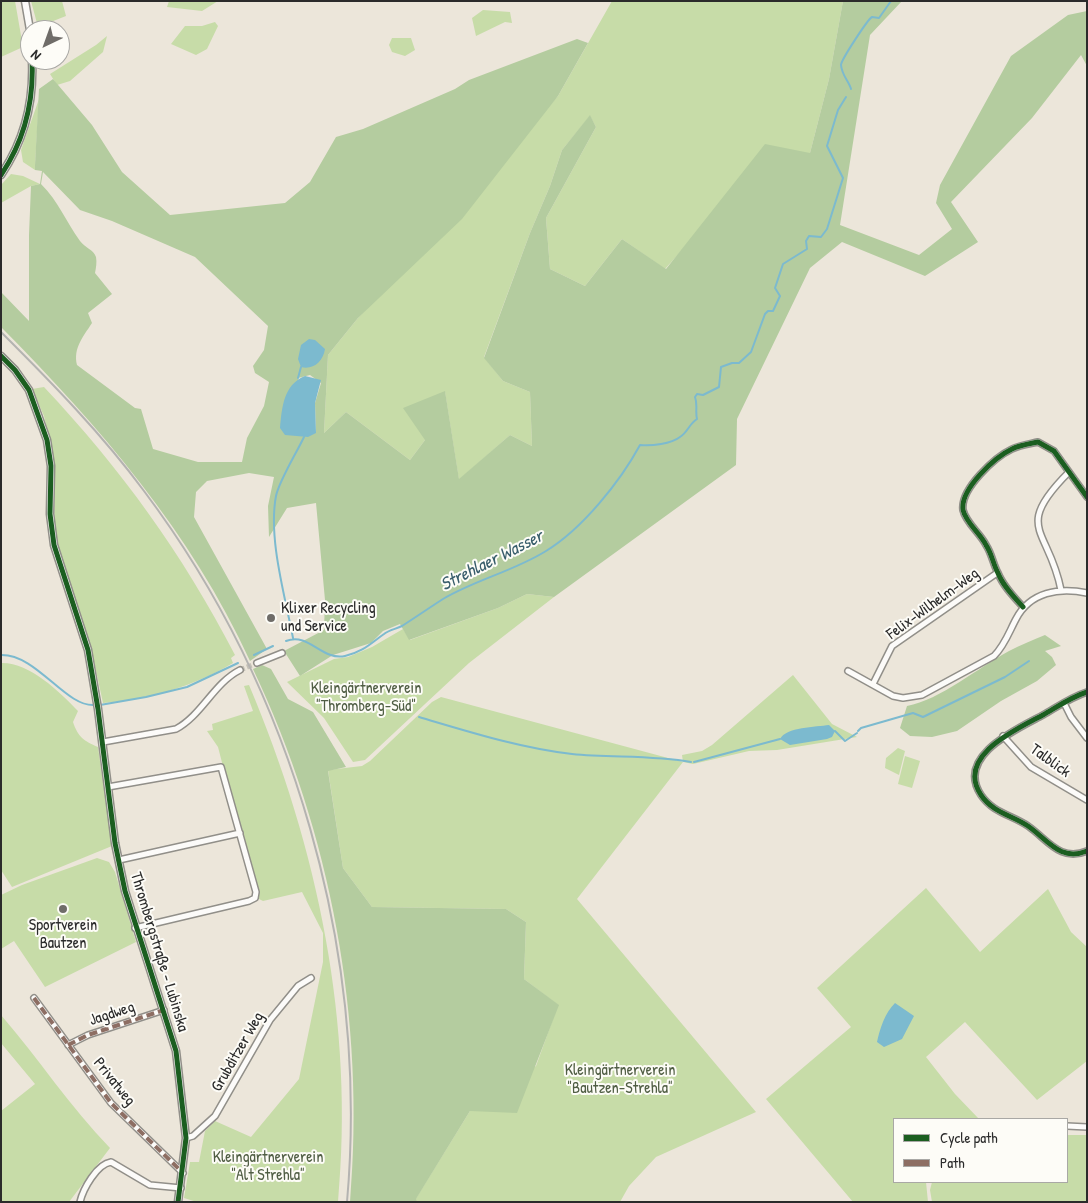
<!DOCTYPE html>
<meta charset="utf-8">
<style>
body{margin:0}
#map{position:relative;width:1088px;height:1203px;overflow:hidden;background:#ece6da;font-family:"Patrick Hand",sans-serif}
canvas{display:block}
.frame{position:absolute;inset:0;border:2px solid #2b2b2b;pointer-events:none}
.legend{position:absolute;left:893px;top:1118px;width:175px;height:65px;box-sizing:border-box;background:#fdfcf7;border:1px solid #a9a8a5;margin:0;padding:6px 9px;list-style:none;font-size:15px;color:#2b2b2b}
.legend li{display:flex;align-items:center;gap:10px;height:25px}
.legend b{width:25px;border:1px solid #a9a8a5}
.north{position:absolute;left:20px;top:20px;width:50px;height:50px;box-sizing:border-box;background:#fdfcf7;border:1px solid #a9a8a5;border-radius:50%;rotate:222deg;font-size:14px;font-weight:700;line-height:20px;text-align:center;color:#2b2b2b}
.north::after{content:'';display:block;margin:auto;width:18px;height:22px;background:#6f6c68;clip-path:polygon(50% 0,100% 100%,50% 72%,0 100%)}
</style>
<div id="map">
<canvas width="1088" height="1203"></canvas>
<div class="frame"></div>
<ul class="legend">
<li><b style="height:6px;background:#1b5e20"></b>Cycle path</li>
<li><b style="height:6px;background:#8d6e63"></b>Path</li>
</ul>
<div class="north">N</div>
</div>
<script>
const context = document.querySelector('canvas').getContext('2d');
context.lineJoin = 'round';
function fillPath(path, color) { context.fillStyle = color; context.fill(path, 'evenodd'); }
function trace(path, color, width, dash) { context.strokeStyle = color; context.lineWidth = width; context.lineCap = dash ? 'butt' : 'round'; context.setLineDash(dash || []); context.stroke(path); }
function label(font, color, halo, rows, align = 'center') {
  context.font = font + ' "Patrick Hand",sans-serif'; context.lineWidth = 4; context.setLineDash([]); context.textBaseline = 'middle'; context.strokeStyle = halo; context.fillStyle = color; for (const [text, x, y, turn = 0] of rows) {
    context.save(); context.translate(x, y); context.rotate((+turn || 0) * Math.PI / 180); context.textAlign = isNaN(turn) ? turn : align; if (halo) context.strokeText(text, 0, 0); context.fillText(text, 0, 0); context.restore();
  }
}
const green = new Path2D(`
 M1,1H15L23,47L1,57Z
 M31,1H62L66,16L38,27Z
 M169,1H218L202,11L167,7Z
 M612,1H843L829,79L810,153L691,240L665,269L622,239L585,286L550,269L546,218L596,127L590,116L562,150L550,186L530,233L484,357L503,381L530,392L532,446L510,435L459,480L445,392L425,440L410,460L346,412L324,433L328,355L358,318L558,96Z
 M483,10L510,12L512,23L505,22L476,36L472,18Z
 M215,22L218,26L207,49L196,55L171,44L185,26H202Z
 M107,36L103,52L70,81L57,85L50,74L96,45Z
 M392,38H411L415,50L405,56L392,52L389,45Z
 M39,99L35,165V170L23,162L21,150Z
 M11,174L23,176L40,184L31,186L1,203V185Z
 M44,387C122,470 182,553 235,655L231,658L233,663C194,686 149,700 103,703L92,652L54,536L55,481L51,447L44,416L32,389Z
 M527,594L554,597L469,663L365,760L353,762L324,718L287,682L334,659L348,657L372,647L403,629L410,640L498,608Z
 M1,663C29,662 59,691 78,711L73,722C78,737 84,741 98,747L112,846L12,887L1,870Z
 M793,675L832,724L857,737L777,750L749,751L693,764L683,762L577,899L756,1112L656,1157L629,1186L620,1202H417L415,1200L470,1111L536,1066L558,1005L524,979L526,922L506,909L372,907L343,868L328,770L362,766L370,761L432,702L441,697L683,762L682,755L702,751L712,745Z
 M249,685C318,848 355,1025 338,1202H197L184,1198L190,1162H199L205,1131L215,1121L251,1137L299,1079L323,962V933L302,892L263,901L257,898L218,747L207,731L213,730L212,724L253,711L244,686Z
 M898,748L905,751L899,775L885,768L886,758Z
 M905,756L920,761L912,788L898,784Z
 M97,858L109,862L115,872L136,942L45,987L14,941L1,949V895L22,885Z
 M926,888L980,952L1048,889L1071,932L1087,947V1061L1037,1100L965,1022L926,1057L955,1094L979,1119H894V1182H926L928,1202H853L766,1099L851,1027L817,988Z
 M1,1015C39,1059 70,1107 110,1148L69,1202H1V1111L35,1084L1,1043Z
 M1067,1135H1087V1202H932L930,1190L932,1182H1067Z`);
const forest = new Path2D(`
 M843,1H902L870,35L840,225L919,255L952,229L936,203L940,185L1011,56L1068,15L1087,11V66L1081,55L1032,118L951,202L978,242L925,276L842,242L810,268L737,419L736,465L554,597L527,594L498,608L409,640L400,624L383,631L371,643L333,655L300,676L284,651L324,630L325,600L316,503L287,508L269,537L268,506L274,477L249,473L207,481L196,492L194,517L267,649L250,661C191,532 100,427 1,327V292L29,321V235L31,186L40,184L42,171L35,170V165L39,89L53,79L92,125L122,172L170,215L285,203L310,182L336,137L363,129L455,89L469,80L577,39L588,43L558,96L462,219L358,318L328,355L324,433L346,412L410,460L425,440L403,408L445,391L459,479L510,435L532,446L530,392L503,381L484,358L530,233L550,186L562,150L590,115L596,127L546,218L550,269L585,286L622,239L666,269L765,144L810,153L829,79ZM43,172L80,210L112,221L195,257L268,326L264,350L253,366L255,373L269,382L264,406L247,438L242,462H198L153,449L141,409L135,408L77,365C73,348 83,337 92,323L88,313L112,294L95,273C96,268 97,262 96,257C93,249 85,248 80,241C65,220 59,202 41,184ZM310,375L321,383L315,403L316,433L298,378Z
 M1045,635L1061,646L1045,651L1052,657L1056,665L1037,681L1001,701L957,731L932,737L910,736L900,728L907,706C940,700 979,667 1009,651C1020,645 1033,640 1045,635Z
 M262,665L271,669L288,699L313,712L346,767L328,771L343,868L372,907L506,909L526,922L524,979L559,1005L517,1113L470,1111L416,1199L417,1202H350C366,1021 331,833 253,669Z`);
const water = new Path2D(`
 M309,339L315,340L325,349C323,362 313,370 301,367L298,359L301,345Z
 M305,376L321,380L315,403L316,433L308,437L285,435L280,428C282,408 283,385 305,376Z
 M829,725L835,731L832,737L827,739L790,745L780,739C786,727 816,727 829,725Z
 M895,1003L914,1016L902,1039L884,1047L877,1042C880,1028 885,1013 895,1003Z`);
const stream = new Path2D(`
 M851,89C849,81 842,76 841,65C841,60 868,19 872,17L879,18L891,1
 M298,378L301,367
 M293,638C285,596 268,538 276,496C279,481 297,452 304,437
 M286,641C309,632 322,661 345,656C363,652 371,643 384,634C389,630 396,629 402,626C416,617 429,608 443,599C475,580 514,571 546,551C582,529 620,482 640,445C652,446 671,444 680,437C688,432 689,424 697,419C695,411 698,405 695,397L697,394L703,395L719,387L721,367L732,363H739L751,352L765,314L768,311H773L780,296L775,288L783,264L807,249L806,241L809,236L821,237L827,229L843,178L827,146L838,110L846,97
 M1,655C37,654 66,708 95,705
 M254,655L273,646
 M100,705L146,697L187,687L238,663
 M419,717C470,732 520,748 572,754C612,758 652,755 691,762
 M835,731L845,741L857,733
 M858,731L861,728L913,713L923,717L1005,677L1029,661
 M694,762L780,739`);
const minorTunnel = new Path2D(`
 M240,670L257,663`);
const minor = new Path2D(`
 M1061,590C1049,528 1012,529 1069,472
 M1023,607C1014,597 1003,586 998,573C993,564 992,554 986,545C980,533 966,523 963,510C960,489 995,457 1012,449C1020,445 1029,444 1038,442L1054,451L1087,497
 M257,663L282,653
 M848,671L893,696L903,698L922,695L994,656C1005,645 1009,632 1016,619C1030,592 1059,587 1087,593
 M873,684L892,646L997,573
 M1087,692C1071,697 1057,707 1043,715C1017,729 955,756 981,795C993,813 1012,815 1028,826C1048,840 1060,862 1087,851
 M1064,703L1071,717L1087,738
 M1003,736L1031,767L1087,800
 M103,742L176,729C202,715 214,683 240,670
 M108,787L221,767L256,892L255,898L249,901L135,928
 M119,860L240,833
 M34,998L111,1103L183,1173
 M68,1045L88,1035L164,1010
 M1067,1126L1087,1127
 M186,1138L193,1136L215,1116L270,1020L298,986L311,978
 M80,1202C83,1189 97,1164 111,1162L150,1185L181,1188`);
const tertiary = new Path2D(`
 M25,1L30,30
 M1,175C24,141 34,101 32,60
 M1,356L15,370L29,390L47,440L51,466L50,514L54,545L88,650L98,709L115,843L125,891L176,1051L186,1138L178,1202`);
const rail = new Path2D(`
 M1,332C52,383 102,434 144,491C294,691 369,953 347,1202`);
const quiet = new Path2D(`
 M34,998L111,1103L183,1173
 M68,1045L88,1035L164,1010`);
const cycleway = new Path2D(`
 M1,175C24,141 34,101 32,60
 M1,356L15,370L29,390L47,440L51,466L50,514L54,545L88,650L98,709L115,843L125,891L176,1051L186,1138L178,1202
 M1023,607C1014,597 1003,586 998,573C993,564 992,554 986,545C980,533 966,523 963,510C960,489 995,457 1012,449C1020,445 1029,444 1038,442L1054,451L1087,497
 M1087,692C1071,697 1057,707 1043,715C1017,729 955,756 981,795C993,813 1012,815 1028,826C1048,840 1060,862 1087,851`);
const markers = [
 [271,618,5,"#6f6c68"],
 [63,909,5,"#6f6c68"]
];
const streetNames = [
 ["Felix-Wilhelm-Weg",933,604,-36],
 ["Talblick",1050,761,36],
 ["Thrombergstraße - Lubinska",159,952,73],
 ["Jagdweg",112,1014,-18],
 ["Grubditzer Weg",238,1052,-60],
 ["Privatweg",114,1082,51]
];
const poiNames = [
 ["Klixer Recycling",281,609],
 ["und Service",281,627],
 ["Sportverein",63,926,"center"],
 ["Bautzen",63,944,"center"]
];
const parkNames = [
 ["Kleingärtnerverein",366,689],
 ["\"Thromberg-Süd\"",366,707],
 ["Kleingärtnerverein",620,1071],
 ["\"Bautzen-Strehla\"",620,1089],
 ["Kleingärtnerverein",268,1158],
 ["\"Alt Strehla\"",268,1176]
];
const waterNames = [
 ["Strehlaer Wasser",492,561,-27]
];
fillPath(green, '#c7dca8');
fillPath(forest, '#b4cc9f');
fillPath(water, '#7cbacf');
trace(stream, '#7cbacf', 2);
trace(minorTunnel, '#c5c1b7', 5, [5, 2.5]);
trace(minor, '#918f89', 8);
trace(tertiary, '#918f89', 9);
trace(minor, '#fcfbf9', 5);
trace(tertiary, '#fcfbf9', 6);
trace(rail, '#b4b3b1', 2);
trace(quiet, '#8d6e63', 4, [8, 4]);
trace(cycleway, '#1b5e20', 5);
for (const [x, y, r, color] of markers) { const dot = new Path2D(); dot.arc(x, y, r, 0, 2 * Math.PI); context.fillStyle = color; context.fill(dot); trace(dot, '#fdfcf7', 2); }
label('16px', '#2b2b2b', '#fdfcf7', streetNames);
label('16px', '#2b2b2b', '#fdfcf7', poiNames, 'left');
label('16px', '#505e44', '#fdfcf7', parkNames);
label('italic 18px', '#385d6b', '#fdfcf7', waterNames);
</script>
